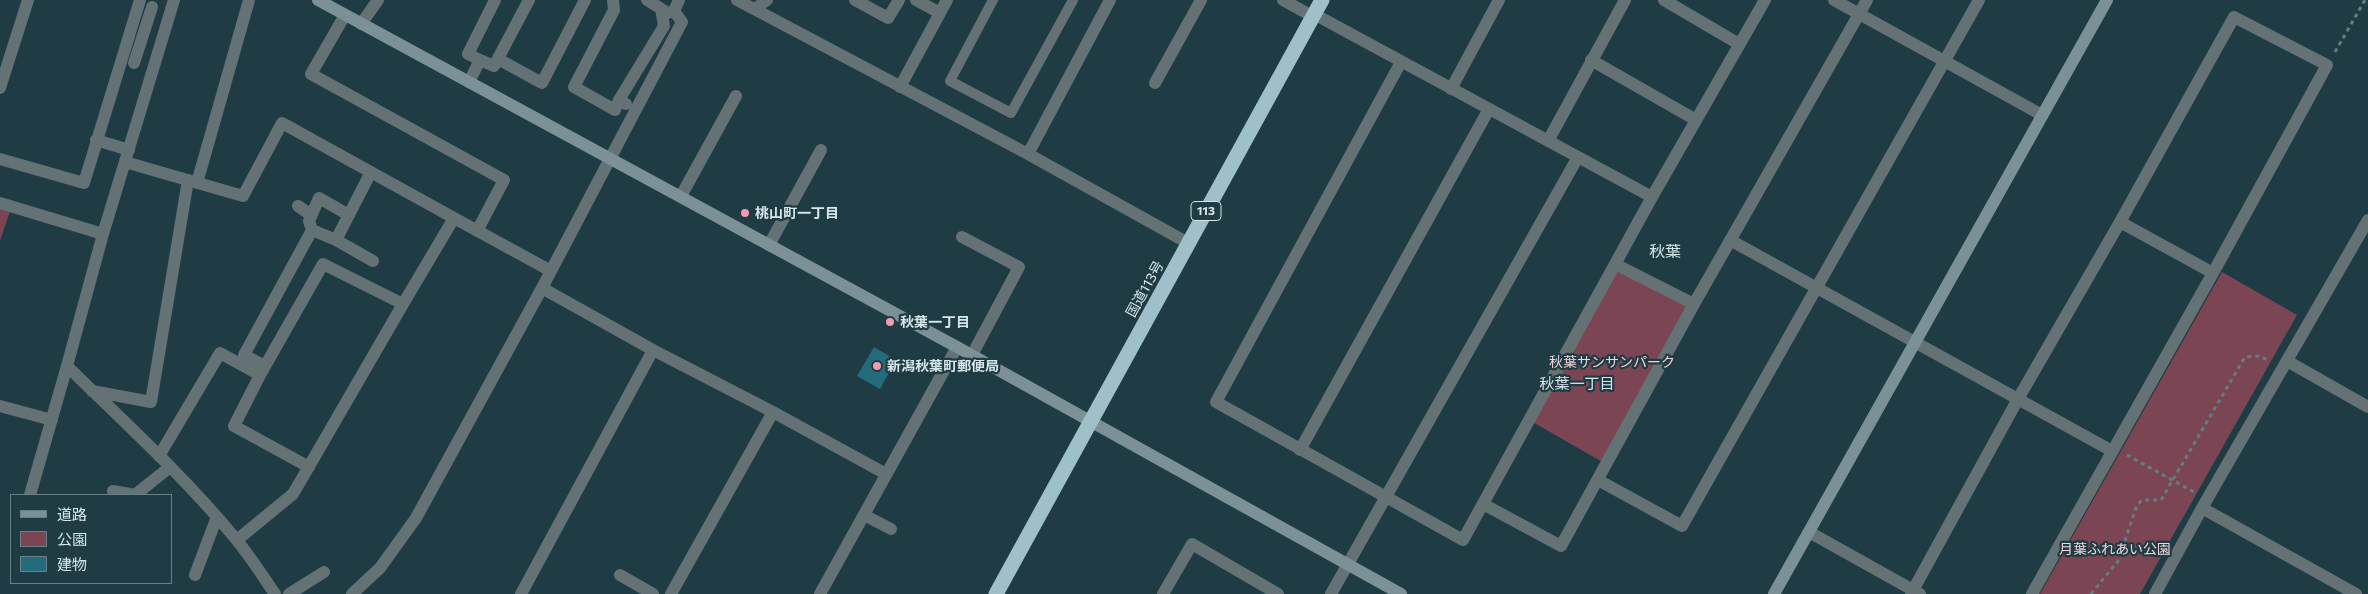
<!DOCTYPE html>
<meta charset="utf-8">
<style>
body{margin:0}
#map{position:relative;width:2368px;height:594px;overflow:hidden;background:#1f3c44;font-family:Commissioner,"Noto Sans JP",sans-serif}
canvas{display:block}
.legend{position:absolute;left:10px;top:494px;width:162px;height:90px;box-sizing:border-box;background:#1f3c44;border:1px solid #688087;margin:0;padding:6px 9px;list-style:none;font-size:15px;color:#d6e7eb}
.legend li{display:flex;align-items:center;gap:10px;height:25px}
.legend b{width:25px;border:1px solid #688087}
</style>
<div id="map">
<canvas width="2368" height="594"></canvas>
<ul class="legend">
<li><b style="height:6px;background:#7c9197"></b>道路</li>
<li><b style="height:14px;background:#7c4554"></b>公園</li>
<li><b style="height:14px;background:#246b7b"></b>建物</li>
</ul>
</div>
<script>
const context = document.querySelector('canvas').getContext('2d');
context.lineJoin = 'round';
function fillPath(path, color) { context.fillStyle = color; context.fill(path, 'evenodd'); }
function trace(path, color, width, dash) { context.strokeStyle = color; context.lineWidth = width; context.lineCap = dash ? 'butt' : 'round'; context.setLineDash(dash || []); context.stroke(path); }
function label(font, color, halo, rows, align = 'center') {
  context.font = font + ' Commissioner,"Noto Sans JP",sans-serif'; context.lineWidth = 4.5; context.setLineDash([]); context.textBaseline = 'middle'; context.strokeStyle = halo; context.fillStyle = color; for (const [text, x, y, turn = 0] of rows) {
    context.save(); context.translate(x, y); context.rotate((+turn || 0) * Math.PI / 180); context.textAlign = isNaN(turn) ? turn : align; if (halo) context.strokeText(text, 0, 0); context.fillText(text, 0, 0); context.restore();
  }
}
const green = new Path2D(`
 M0,205L11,208L0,241Z
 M1615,264L1694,304L1606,464L1529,420Z
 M2222,272L2297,315L2140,594H2040Z`);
const building = new Path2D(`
 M874,347L896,360L880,389L857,376Z`);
const path = new Path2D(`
 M2335,52L2365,0
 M2127,455L2194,492
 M2091,594L2118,561L2137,505L2142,500H2161L2245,357L2260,356L2269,361`);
const lane = new Path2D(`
 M993,0L950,81L1011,113L1073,0`);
const street = new Path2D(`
 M174,0L103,234L67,366C124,422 184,476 235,538C250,556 262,575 275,594
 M613,0L614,10L574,87L615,110L619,100
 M647,0L668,13
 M737,0L1028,154
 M855,0L888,18L899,0
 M1110,0L1028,154L1188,243
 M1283,0L1312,16
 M1664,0L1739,44
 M1834,0L2042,115
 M755,9L767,0
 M940,13L947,0
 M1314,14L1578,157L1331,594
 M345,15L311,74L504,180L477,231
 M361,24L378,0
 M498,59L542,83L585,0
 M480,60L494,66L529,0
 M1591,60L1696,120
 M1401,62L1216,402L1463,540L1652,197L1765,0
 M134,63L152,7
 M469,82L480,60L468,54L495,0
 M1155,83L1201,0
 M900,87L940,13L916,0
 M0,88L28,0
 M1451,89L1499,0
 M626,104L619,100L664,26L661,9
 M96,140L129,150
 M1548,141L1625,0
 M1578,157L1652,197
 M0,159L84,183L140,0
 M125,162L243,196L282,123L454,218
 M371,172L336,240L373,261
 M197,183L249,0
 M681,196L736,96
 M0,203L103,234
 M298,206L311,215
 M2120,222L2213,273
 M962,237L1019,267L972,355
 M336,240L312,230L309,221L319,198L349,215
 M1730,240L2112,451
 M769,245L821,150
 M1615,264L1694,304
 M542,288L653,350
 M2287,361L2368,407
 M265,366L244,355L312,230
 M260,375L234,426L309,467
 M92,391L151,402L188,180
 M0,406L52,420
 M773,412L886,474
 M1300,450L1489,109
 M159,456L220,353L260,375L323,264L403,304L454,218L551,271
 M1598,480L1682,526L1979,0
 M113,491L135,495L170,467
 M30,495L67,366
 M1483,504L1561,546L1694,304L1867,0
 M2202,508L2356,594
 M864,515L891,529
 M1809,532L1920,594
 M237,540L293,494L403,304
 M195,575L217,517
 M620,575L653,594
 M289,594L324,572
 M352,594L380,568L416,518L542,288L682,22L674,11L679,0
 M521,594L653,350L773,412L671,594
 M820,594L957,347
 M1163,594L1192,544L1278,594
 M1911,594L2018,399L2120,222L2234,17L2327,65L2213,273L2032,594
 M2155,594L2202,508L2368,220`);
const secondary = new Path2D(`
 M318,0L957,347L1401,594
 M1774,594L2107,0`);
const highway = new Path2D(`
 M996,594L1322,0`);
const markers = [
 [745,213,5,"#f19ab1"],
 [890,322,5,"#f19ab1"],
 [877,366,5,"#f19ab1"]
];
const shields = [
 [1206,211,30]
];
const shieldNames = [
 ["113",1206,211]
];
const poiNames = [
 ["桃山町一丁目",755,213],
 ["秋葉一丁目",900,322],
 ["新潟秋葉町郵便局",887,366]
];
const streetNames = [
 ["国道113号",1145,289,-61]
];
const parkNames = [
 ["秋葉サンサンパーク",1612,362],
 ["月葉ふれあい公園",2115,549]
];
const neighbourhoodNames = [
 ["秋葉一丁目",1577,384]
];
const quarterNames = [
 ["秋葉",1665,252]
];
fillPath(green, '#7c4554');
fillPath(building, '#246b7b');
trace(path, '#647d83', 3, [4, 4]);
trace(lane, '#647175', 10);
trace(street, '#647175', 12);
trace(secondary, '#7c9197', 12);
trace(highway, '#9fc0c9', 15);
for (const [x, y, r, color] of markers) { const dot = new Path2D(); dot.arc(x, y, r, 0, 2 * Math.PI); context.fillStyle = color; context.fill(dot); trace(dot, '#1f3c44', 2); }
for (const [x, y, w] of shields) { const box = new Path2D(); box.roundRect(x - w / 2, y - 9.5, w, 19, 4); context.fillStyle = '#1f3c44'; context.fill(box); trace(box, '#d6e7eb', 1); }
label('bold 12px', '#d6e7eb', null, shieldNames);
label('bold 14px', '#d6e7eb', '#1f3c44', poiNames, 'left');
label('14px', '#d6e7eb', '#1f3c44', streetNames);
label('14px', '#f0d5db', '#1f3c44', parkNames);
label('15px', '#d6e7eb', '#1f3c44', neighbourhoodNames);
label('16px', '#d6e7eb', '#1f3c44', quarterNames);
</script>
